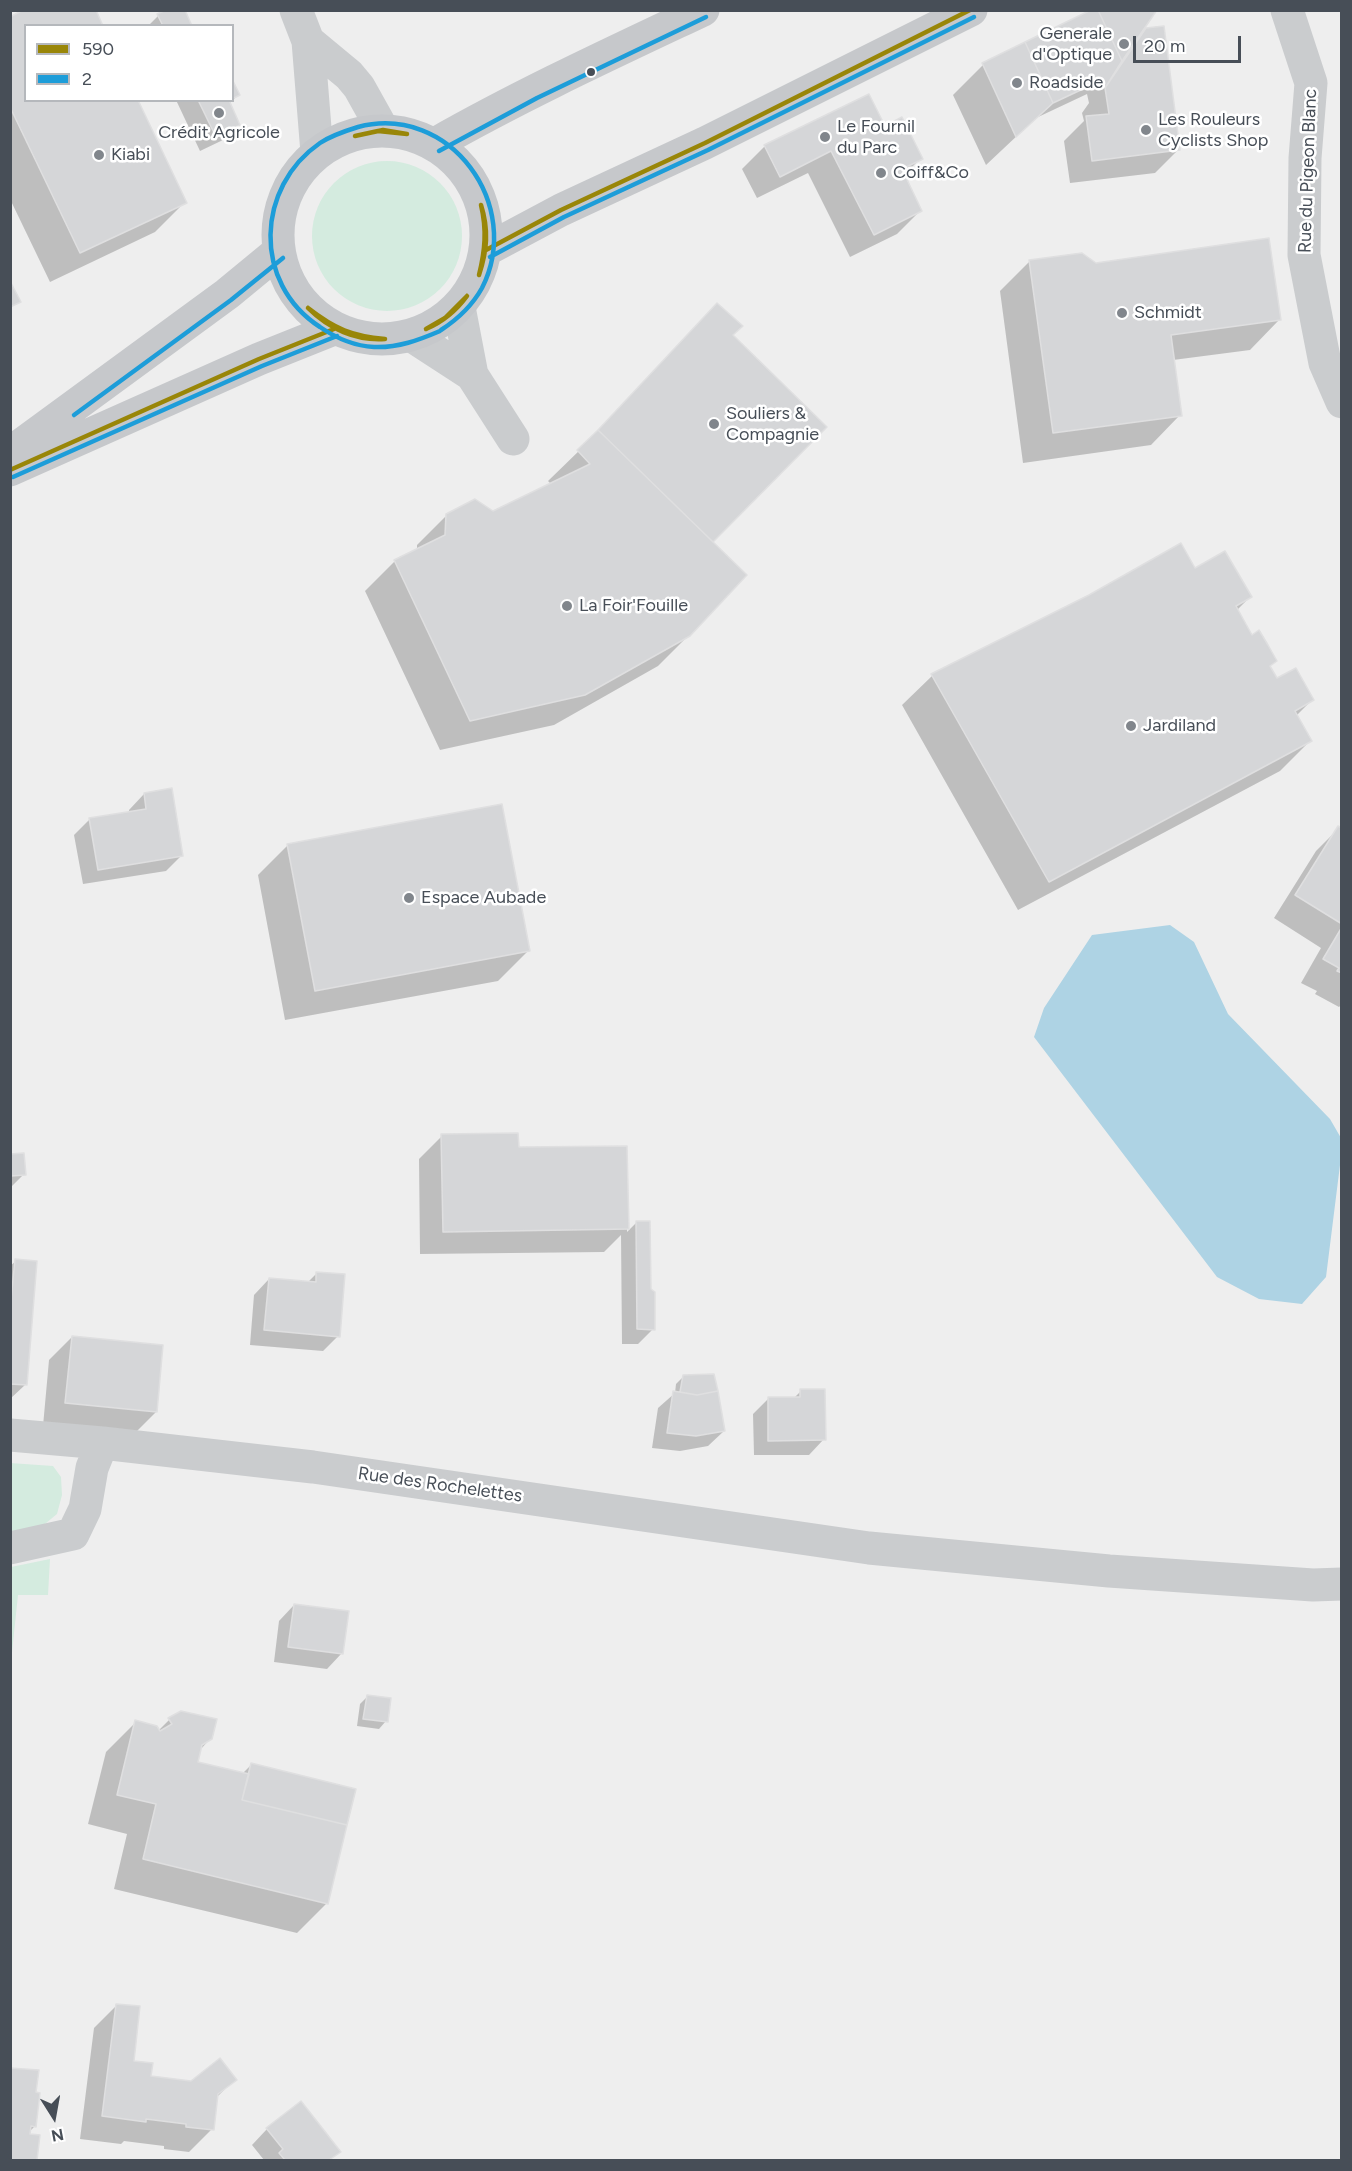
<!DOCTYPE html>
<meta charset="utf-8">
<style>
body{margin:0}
#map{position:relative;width:1352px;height:2171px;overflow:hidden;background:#eee;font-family:Figtree,sans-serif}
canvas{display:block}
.frame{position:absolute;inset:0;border:12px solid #474e57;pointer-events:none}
.legend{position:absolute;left:24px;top:24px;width:210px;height:78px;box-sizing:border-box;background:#fff;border:2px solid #b5b8bc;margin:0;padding:8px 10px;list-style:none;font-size:18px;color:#474e57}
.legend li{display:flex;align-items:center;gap:12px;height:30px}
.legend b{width:30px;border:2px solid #b5b8bc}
.north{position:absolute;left:24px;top:2087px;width:60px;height:60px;-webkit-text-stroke:4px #fff;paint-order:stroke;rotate:169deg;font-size:16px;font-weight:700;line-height:24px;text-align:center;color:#474e57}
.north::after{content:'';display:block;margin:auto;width:21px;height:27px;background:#474e57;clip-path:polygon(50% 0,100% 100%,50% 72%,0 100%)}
.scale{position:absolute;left:1133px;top:36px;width:108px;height:27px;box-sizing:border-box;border:3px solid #474e57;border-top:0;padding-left:8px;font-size:18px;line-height:21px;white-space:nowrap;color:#474e57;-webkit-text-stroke:4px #fff;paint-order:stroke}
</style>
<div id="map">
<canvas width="1352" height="2171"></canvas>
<div class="frame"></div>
<ul class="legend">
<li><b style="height:8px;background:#998608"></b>590</li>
<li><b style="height:8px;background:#1d9dd9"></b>2</li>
</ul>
<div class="north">N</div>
<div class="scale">20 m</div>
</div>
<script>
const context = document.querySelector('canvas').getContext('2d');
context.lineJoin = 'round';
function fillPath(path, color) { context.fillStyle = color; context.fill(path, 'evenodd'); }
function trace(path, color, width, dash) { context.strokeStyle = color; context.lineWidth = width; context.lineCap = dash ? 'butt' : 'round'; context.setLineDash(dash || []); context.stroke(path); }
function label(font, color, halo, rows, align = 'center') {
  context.font = font + ' Figtree,sans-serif'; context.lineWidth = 5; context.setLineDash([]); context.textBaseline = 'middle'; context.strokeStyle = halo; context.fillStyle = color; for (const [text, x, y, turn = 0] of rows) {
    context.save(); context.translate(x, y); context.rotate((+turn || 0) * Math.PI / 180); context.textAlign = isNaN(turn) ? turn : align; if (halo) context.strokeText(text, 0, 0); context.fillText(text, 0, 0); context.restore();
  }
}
const green = new Path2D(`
 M312 236a75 75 0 1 1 150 0a75 75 0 1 1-150 0Z
 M10,1463L53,1466L61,1477L62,1495L57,1514L40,1528L11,1534Z
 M50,1559L48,1595H18L11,1662V1567Z`);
const water = new Path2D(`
 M1170,925L1194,942L1228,1014L1330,1119L1341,1138V1157L1326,1277L1302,1304L1259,1299L1217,1277L1034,1037L1044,1008L1092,935Z`);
const shadow = new Path2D(`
 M158,16L191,26H148Z
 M10,18L26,26V100L185,202L155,232L50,282L10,199Z
 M1147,29L1178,150L1155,173L1070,183L1064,141L1084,121L1082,113L1089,103L1087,94L1036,118L986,165L953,95L983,65L1025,44L1138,39Z
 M232,82L239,94L228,105L238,125L223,140L200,151L176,100H232Z
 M885,128L921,158L903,176L920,211L897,234L850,257L808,173L757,198L742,169L765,146Z
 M1030,261L1096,265L1279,320L1250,350L1173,360L1180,415L1151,445L1023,463L1000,291Z
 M731,336L689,635L658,666L554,725L440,750L365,591L395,561L417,550V545L447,515L493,513L551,484L548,481L583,447Z
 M1090,596L1250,597L1237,610L1251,637L1275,661L1269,667L1277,680L1312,700L1296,716L1310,741L1280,771L1018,910L902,705L932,676Z
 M144,794L182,855L166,871L83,884L74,835L90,819L129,813V810Z
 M1339,828L1342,830V1004L1339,1007L1315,994L1317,991L1301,983L1321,948L1274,918L1316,851Z
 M288,845L528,951L498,981L285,1020L258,875Z
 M442,1136L517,1148L626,1147L627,1232L636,1223L649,1290L653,1329L638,1344H622L621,1235L604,1252L420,1254L419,1159Z
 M10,1156L24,1174L10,1188Z
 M16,1261L25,1385L10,1399V1266Z
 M317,1273L338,1336L323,1351L250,1345L254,1295L269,1279L307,1283Z
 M72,1337L156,1412L133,1435L43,1426L49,1360Z
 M684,1376L724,1431L708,1446L680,1451L652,1448L658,1408L675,1393L676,1384Z
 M801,1391L824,1439L809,1455H754L753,1414L768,1399H793Z
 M294,1605L342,1653L327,1669L274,1662L279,1621Z
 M368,1696L386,1721L379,1729L357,1726L360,1704Z
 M169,1720L211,1738L200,1750L196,1763L242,1774L251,1765L327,1903L297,1933L114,1889L127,1834L88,1824L106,1752L136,1722L158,1731Z
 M117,2005L132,2062L149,2077L192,2083L235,2079L216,2098L212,2129L189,2152L164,2149V2146L124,2141L121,2144L80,2139L94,2028Z
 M10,2069L35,2094V2126L29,2132L28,2135L39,2136L36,2160H10Z
 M267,2129L339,2151L329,2160H264L252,2145Z`);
const building = new Path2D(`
 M23,10H96L103,26H26V100H138L187,203L80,253L10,107V17Z
 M166,10H185L192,26H163L157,14Z
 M1091,10H1098L1122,61L1105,88L1102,80L1053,103L1025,42Z
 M1098,10H1157L1122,61Z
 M1164,26L1180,150L1092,161L1086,116L1109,114L1105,88L1146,28Z
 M1025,42L1053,103L1016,137L982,63Z
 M232,79L240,95L232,99Z
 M869,94L885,126L902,117L923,159L902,169L922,211L874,235L831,151L780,177L764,145Z
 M198,100H229L240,125L216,137Z
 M1269,238L1281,320L1171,335L1182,416L1053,433L1029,260L1082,253L1096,263Z
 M10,281L21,302L10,307Z
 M717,303L743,326L733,335L827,427L713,542L598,430Z
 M598,430L747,575L690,636L585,695L470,721L394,560L445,535L446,514L475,499L493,511L590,464L577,450Z
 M1181,543L1195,568L1225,551L1252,597L1236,606L1252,635L1259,630L1268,645L1277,661L1270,666L1277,678L1296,668L1314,700L1295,711L1312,741L1049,882L931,674L1089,595Z
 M172,788L183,856L98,870L89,818L146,809L144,793Z
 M502,804L530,951L315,991L287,844Z
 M1338,826L1342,828V924L1295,895Z
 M1342,927V973L1337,971L1339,968L1323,959Z
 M518,1133L519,1147L627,1146L629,1229L443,1232L441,1134Z
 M24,1153L26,1175L10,1176V1154Z
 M636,1221H650L651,1289L655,1292V1330L637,1329Z
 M15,1259L37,1261L27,1385L10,1384V1310Z
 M316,1272L345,1274L340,1337L264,1330L269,1278L316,1282Z
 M72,1336L163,1345L157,1412L65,1403Z
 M714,1374L718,1391L697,1395L680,1392L683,1375Z
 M800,1389H825L826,1440L768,1441V1397H800Z
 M673,1391L697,1395L718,1391L725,1431L696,1436L667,1433Z
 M294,1604L349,1611L343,1654L288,1647Z
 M367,1695L391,1698L388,1722L363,1719Z
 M181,1711L217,1719L212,1739L202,1745L198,1762L249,1774L242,1800L347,1825L328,1904L143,1859L156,1804L117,1795L135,1720L157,1726L160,1731L172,1724L168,1718Z
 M251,1763L356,1789L347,1825L242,1800Z
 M116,2004L140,2006L134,2061L153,2063L151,2076L191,2081L220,2058L237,2080L218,2094L214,2130L186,2127V2124L146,2119V2122L102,2116Z
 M10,2068L39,2070L36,2092L40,2093L36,2127L31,2126L30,2134L40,2135L37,2160H10Z
 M301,2101L341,2152L329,2160H285L279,2153L283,2149L266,2128Z`);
const minor = new Path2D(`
 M296,10L308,41L317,153
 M1287,10L1311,83L1305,158L1304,255L1325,363L1342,402
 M308,41L349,75L359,87L383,130
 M459,307L472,375L513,439
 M412,336L472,375
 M10,1435L102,1443L313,1467L869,1548L1109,1571L1313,1585L1342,1584
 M10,1548L73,1534L85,1509L92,1468L102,1443`);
const major = new Path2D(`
 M278 235a104 104 0 1 1 208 0a104 104 0 1 1-208 0Z
 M435,144C521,95 612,53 703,10
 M486,250L561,210L705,143L971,10
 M10,453L227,294L278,252
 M10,470L259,359L334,329`);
const bus1 = new Path2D(`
 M355,136L383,130L407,134
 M355,136L378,131L407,134
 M486,250L561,210L705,143L970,10
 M479,275C485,251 487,230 481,205
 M479,275C487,251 489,230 481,205
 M308,308C335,329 352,336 385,339
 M308,308C329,329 356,341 385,339
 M426,329L445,318L467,296
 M426,329C443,322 456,311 467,296
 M10,470L259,359L334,329`);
const bus2 = new Path2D(`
 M439,151L537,98L706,17
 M490,257L564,217L708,150L974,17
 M440,331C419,340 398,348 374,347C354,346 336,338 320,327C252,283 256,187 320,143C332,135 345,131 358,127C450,103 524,205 482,288C472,306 458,319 441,330
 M74,415L231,300L283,258
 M13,477L262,366L337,336`);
const markers = [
 [1124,44,6,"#81868c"],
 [591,72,5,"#474e57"],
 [1017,83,6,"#81868c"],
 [219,113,6,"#81868c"],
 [1146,130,6,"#81868c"],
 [825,137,6,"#81868c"],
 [99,155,6,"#81868c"],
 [881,173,6,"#81868c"],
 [1122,313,6,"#81868c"],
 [714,424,6,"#81868c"],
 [567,606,6,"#81868c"],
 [1131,726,6,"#81868c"],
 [409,898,6,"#81868c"]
];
const poiNames = [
 ["Generale",1112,34,"right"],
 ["d'Optique",1112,55,"right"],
 ["Roadside",1029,83],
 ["Les Rouleurs",1158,120],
 ["Cyclists Shop",1158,141],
 ["Le Fournil",837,127],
 ["du Parc",837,148],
 ["Crédit Agricole",219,133,"center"],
 ["Kiabi",111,155],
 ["Coiff&Co",893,173],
 ["Schmidt",1134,313],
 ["Souliers &",726,414],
 ["Compagnie",726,435],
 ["La Foir'Fouille",579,606],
 ["Jardiland",1143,726],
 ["Espace Aubade",421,898]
];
const streetNames = [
 ["Rue du Pigeon Blanc",1308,171,-88],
 ["Rue des Rochelettes",440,1485,8]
];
fillPath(green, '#d4ebdf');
fillPath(water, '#aed3e4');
fillPath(shadow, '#0003');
fillPath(building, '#d5d6d8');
trace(building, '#dfdfe0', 1.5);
trace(minor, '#caccce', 33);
trace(major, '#c6c8cb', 33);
trace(bus1, '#998608', 4.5);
trace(bus2, '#1d9dd9', 4.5);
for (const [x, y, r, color] of markers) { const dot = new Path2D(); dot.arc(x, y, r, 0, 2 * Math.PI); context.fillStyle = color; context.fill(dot); trace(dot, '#fff', 2); }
label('18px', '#474e57', '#fff', poiNames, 'left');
label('18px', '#474e57', '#fff', streetNames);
</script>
